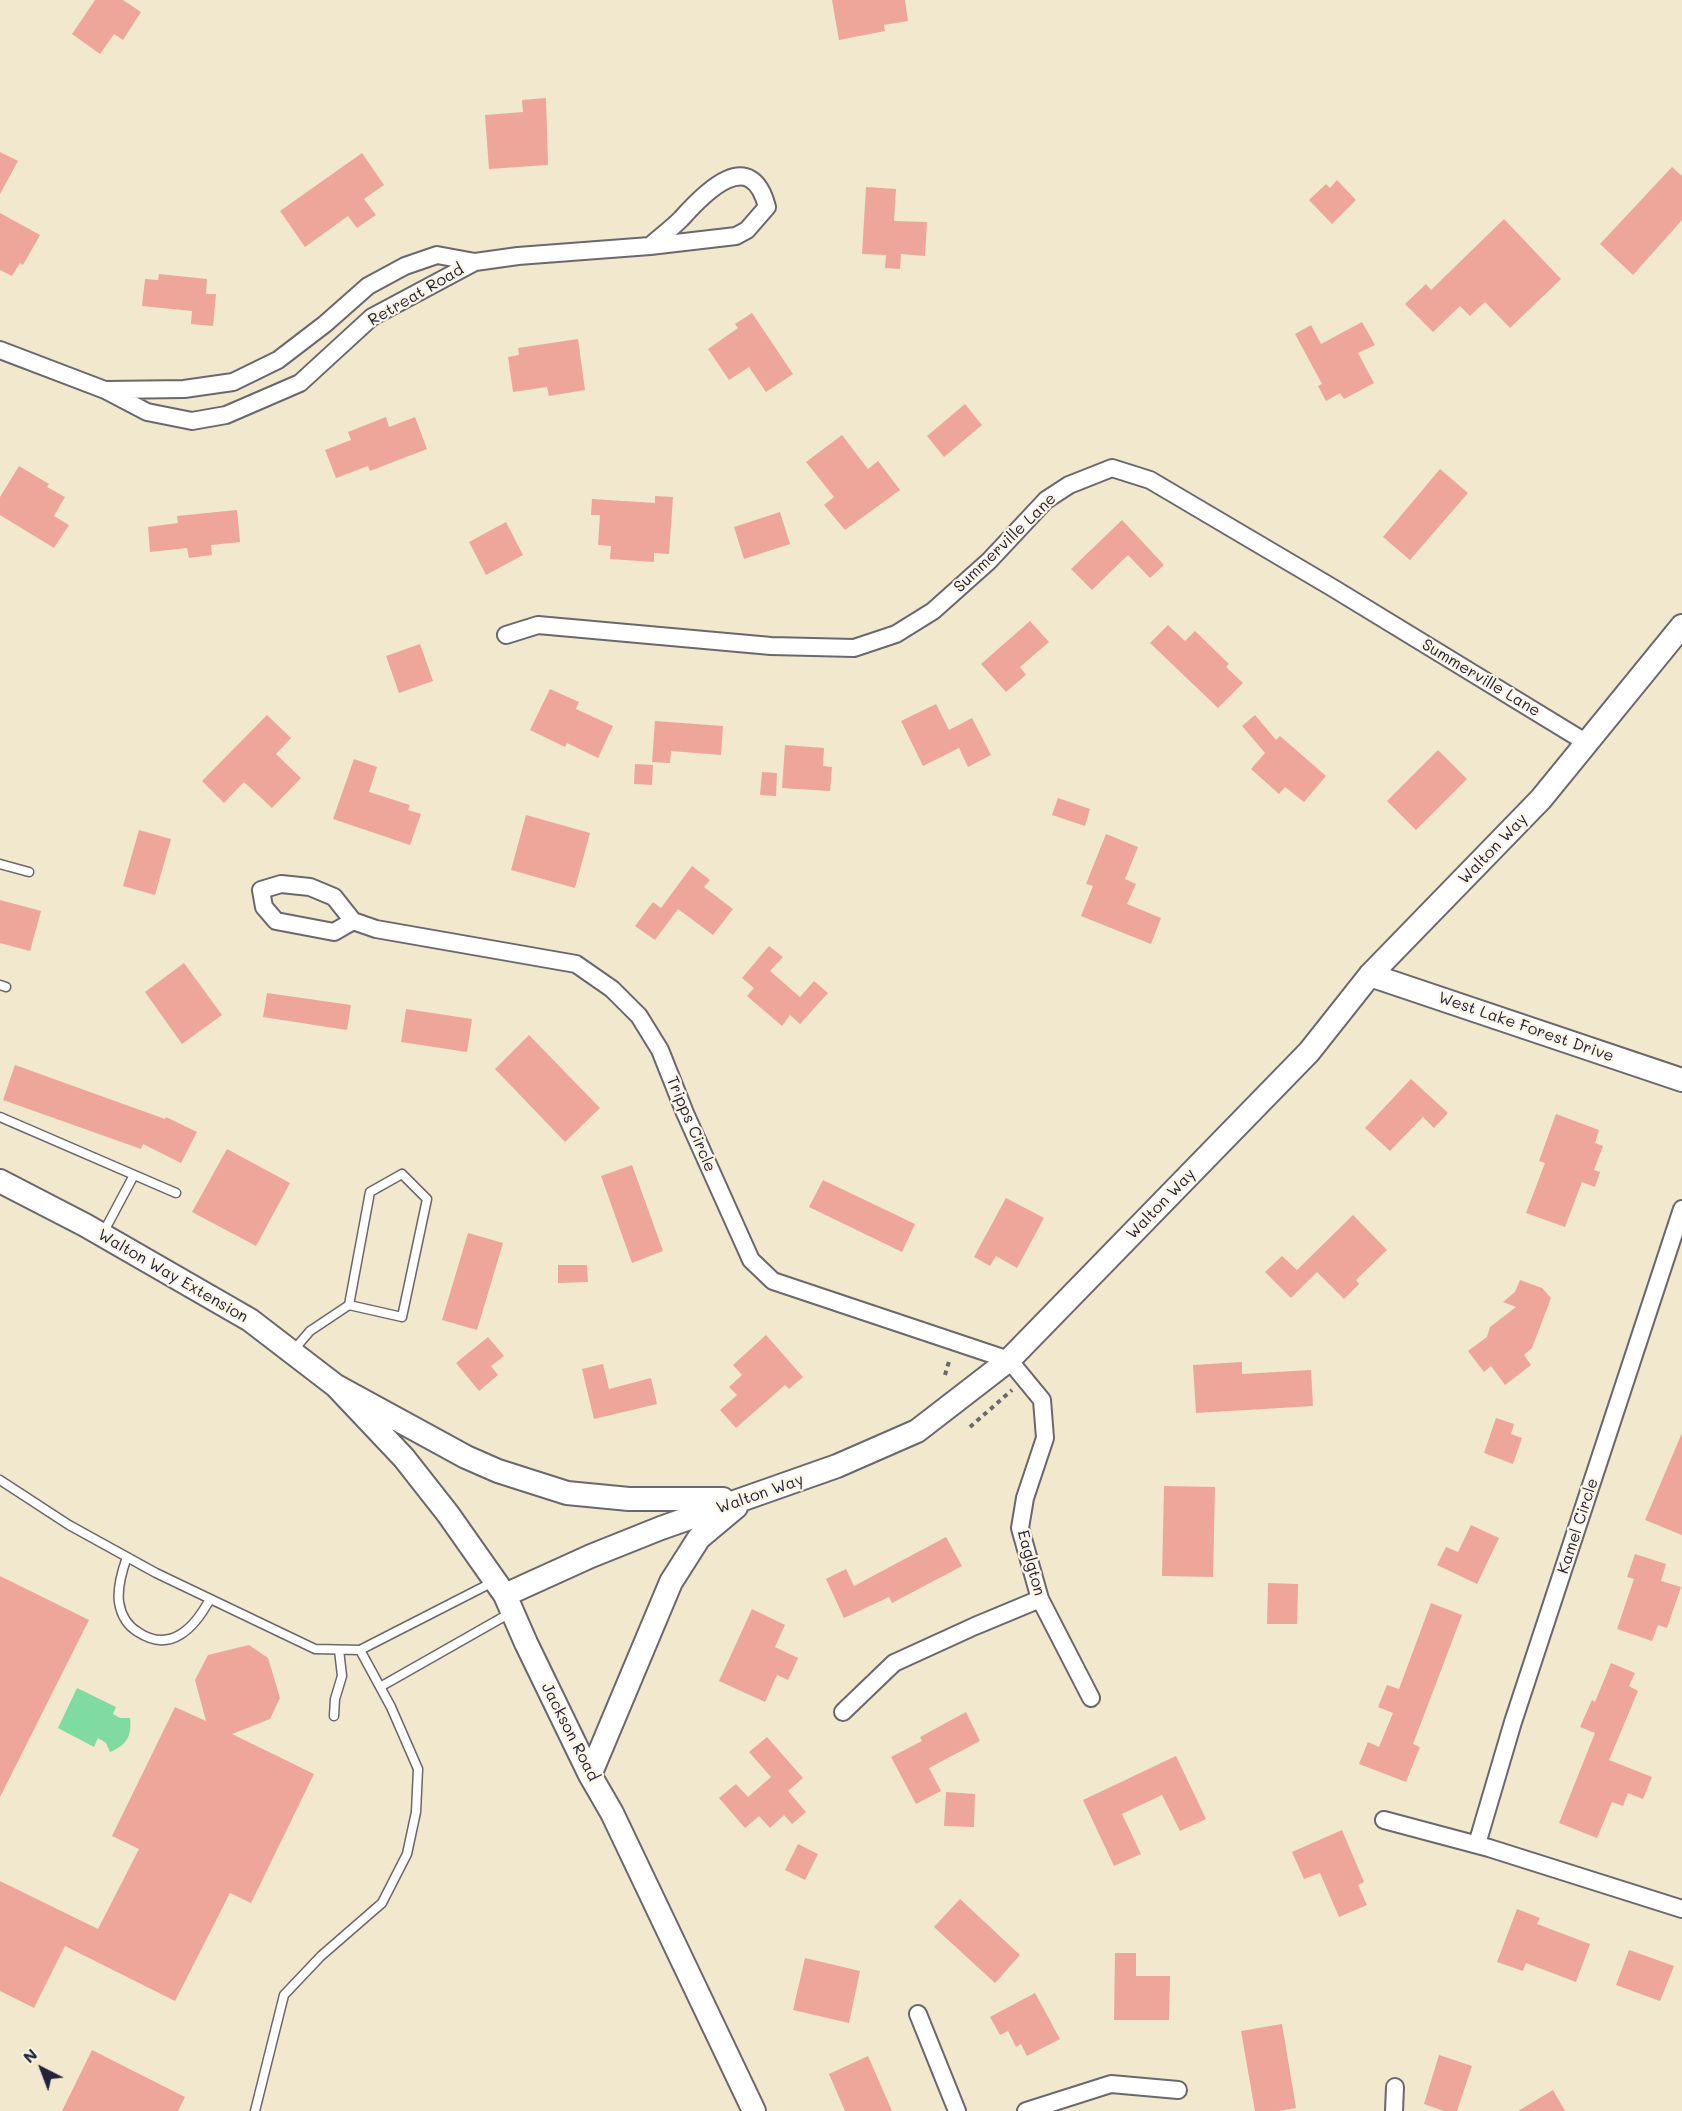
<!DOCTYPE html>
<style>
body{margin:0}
#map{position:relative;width:1682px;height:2111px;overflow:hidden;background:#f1e8cd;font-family:Mali,sans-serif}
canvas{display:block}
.north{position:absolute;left:12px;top:2039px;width:60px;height:60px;-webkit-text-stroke:4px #fcf5e5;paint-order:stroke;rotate:318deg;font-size:16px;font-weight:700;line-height:24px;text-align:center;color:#22223b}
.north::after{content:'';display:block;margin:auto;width:21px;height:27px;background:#22223b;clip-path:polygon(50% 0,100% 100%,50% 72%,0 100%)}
</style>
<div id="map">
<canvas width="1682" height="2111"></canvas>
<div class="north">N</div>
</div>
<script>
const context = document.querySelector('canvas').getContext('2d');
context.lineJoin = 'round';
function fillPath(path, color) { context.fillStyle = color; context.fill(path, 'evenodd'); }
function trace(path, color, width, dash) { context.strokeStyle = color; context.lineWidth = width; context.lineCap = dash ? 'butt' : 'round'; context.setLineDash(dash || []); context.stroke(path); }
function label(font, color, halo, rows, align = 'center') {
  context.font = font + ' Mali,sans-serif'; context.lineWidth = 4.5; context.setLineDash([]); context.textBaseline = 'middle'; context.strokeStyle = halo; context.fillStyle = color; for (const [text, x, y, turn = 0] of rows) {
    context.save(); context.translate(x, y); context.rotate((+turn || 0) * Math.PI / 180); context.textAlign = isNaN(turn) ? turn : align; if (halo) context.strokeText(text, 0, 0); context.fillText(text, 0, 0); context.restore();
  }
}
const green = new Path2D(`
 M77,1688L116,1707L113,1714L120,1718H130C132,1736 127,1745 110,1752L106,1743L98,1738L94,1747L58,1728Z`);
const building = new Path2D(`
 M95,0H123L141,12L123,40L114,34L100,54L72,34Z
 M832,0H905L908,21L884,25L885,31L839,40Z
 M546,98L548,165L489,169L485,115L523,112L522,100Z
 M0,152L18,161L0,194Z
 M362,153L384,185L364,199L376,215L357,228L348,216L305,247L280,211Z
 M1672,167L1682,176V220L1633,275L1600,244Z
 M1337,180L1356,200L1332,224L1309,200L1326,184L1330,188Z
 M866,187L896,189L894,221L927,222L925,256L901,254L900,269L885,268L886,255L862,254Z
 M0,213L40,235L23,265L20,263L12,276L0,270Z
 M1504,219L1561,279L1510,328L1485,302L1470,316L1460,306L1433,332L1405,304L1426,284L1431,290Z
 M159,274L207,279L206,294H216L213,326L191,324L192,311L142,306L145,279L158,280Z
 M752,313L793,374L766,392L749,367L729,380L708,349L738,328L735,324Z
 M1362,322L1375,345L1358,353L1374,383L1344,399L1340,393L1326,401L1318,386L1322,384L1295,334L1311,325L1321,344Z
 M578,339L585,390L549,396L547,387L513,392L508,357L519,355L518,348Z
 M965,404L982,425L944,457L927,436Z
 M386,417L389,427L415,417L427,449L370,471L368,466L336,478L325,450L351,440L348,432Z
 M842,435L868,469L878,461L900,490L845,530L824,505L834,497L806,462Z
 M19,466L49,484L47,487L65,497L54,516L69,525L54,548L0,515V497Z
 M1440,469L1468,493L1410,560L1383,537Z
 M655,496L673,497L669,554L654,553V562L610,559L611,546L598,545L600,515H591L592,499L655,503Z
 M237,510L240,542L211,545L212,555L189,558L187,548L150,552L148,527L178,523L177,516Z
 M780,512L790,544L744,559L734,527Z
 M1122,520L1164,565L1150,578L1128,555L1092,590L1071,569Z
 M506,522L523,555L486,575L469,542Z
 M1030,621L1049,642L1020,667L1026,675L1006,692L981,664Z
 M1168,625L1185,641L1195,631L1229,664L1226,667L1243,683L1218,708L1150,643Z
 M420,644L433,681L399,693L386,656Z
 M550,689L579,702L576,709L613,726L598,758L567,743L565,747L530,730Z
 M936,704L949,730L972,718L991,755L968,767L959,748L923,766L901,721Z
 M267,715L291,738L276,754L301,778L272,808L244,782L224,803L202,781Z
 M1255,715L1276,740L1280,736L1326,776L1304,802L1285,787L1279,794L1251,769L1265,753L1242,726Z
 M655,721L723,726L721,755L671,751L670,763L652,762Z
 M785,745L824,748L823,766L832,767L830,791L782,788Z
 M1438,750L1467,779L1416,830L1387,801Z
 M354,759L377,767L369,792L410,805L408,810L421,814L410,845L333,819Z
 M635,764L653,765L652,785L634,784Z
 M762,772L777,773L776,796L760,795Z
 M1058,798L1090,809L1085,826L1052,815Z
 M526,815L590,833L575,888L511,870Z
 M139,830L171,839L155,895L123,886Z
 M1106,834L1138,847L1125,879L1136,884L1127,904L1161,918L1151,944L1081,916L1093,886L1086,884Z
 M692,866L710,880L704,887L733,909L713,935L678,909L655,940L635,926L653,902L661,908Z
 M0,900L41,911L30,951L0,943Z
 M769,946L783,957L770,971L800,997L814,981L828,993L800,1024L790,1015L782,1026L747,996L754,988L742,978Z
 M184,963L222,1015L182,1044L145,992Z
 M267,993L351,1005L347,1030L263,1017Z
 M406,1009L472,1019L467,1052L401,1042Z
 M529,1035L600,1108L565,1142L495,1069Z
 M15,1065L165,1119L166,1117L197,1132L181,1163L143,1144L141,1149L3,1100Z
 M1411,1079L1448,1113L1434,1128L1423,1117L1390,1151L1365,1128Z
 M1556,1114L1599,1130L1595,1143L1603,1146L1594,1170L1600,1172L1595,1187L1582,1182L1565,1227L1526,1213L1545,1163L1539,1161Z
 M227,1149L290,1183L256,1246L192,1212Z
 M632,1165L663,1251L632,1263L601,1176Z
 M823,1180L915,1224L902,1252L809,1207Z
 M1006,1198L1044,1218L1017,1268L996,1256L990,1266L974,1257Z
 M1353,1215L1387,1250L1356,1280L1359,1284L1344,1299L1317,1272L1291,1298L1265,1272L1282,1256L1297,1270Z
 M468,1233L503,1243L477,1330L442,1320Z
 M558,1265H587L588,1282L558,1283Z
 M1520,1280L1542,1288L1551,1298L1532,1348L1524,1355L1531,1365L1505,1385L1491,1366L1484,1372L1468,1351L1487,1337L1490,1327L1516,1307L1503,1302L1515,1292Z
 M766,1335L803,1377L789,1389L785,1385L736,1428L720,1410L737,1395L729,1387L742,1375L733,1365Z
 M488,1337L504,1356L491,1366L498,1375L479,1391L456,1363Z
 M1242,1362V1374L1311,1370L1313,1406L1196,1413L1193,1365Z
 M603,1364L609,1389L651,1378L657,1404L594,1419L582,1369Z
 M1496,1418L1514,1424L1511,1434L1522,1438L1513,1464L1484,1453Z
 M1682,1433V1535L1645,1520Z
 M1164,1486L1215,1487L1213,1577L1162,1576Z
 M1471,1525L1499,1538L1477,1584L1437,1565L1446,1547L1458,1552Z
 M946,1537L962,1566L892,1603L889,1597L844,1618L826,1579L846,1569L854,1586Z
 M1635,1554L1666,1564L1661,1581L1681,1587L1667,1628L1658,1625L1652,1641L1617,1629L1634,1579L1627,1577Z
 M0,1576L89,1620L0,1797Z
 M1268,1583L1298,1584L1297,1624H1267Z
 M1431,1603L1462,1615L1413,1744L1420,1747L1406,1782L1359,1764L1368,1742L1379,1747L1393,1713L1378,1707L1387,1685L1399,1689Z
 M752,1609L785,1625L775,1647L798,1658L788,1680L777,1675L765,1702L719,1681Z
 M249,1645L268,1658L280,1698L270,1719L232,1734L314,1774L251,1903L230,1893L175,2001L65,1946L34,2008L0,1991V1881L98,1929L139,1849L112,1836L175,1707L206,1721L195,1680L208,1655Z
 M1611,1663L1635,1673L1629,1686L1638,1691L1609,1760L1652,1777L1643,1799L1628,1793L1623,1806L1612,1802L1597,1838L1559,1823L1595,1733L1580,1727L1592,1700L1595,1702Z
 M966,1712L980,1741L929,1768L941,1791L916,1804L891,1757L922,1741L920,1737Z
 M767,1737L803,1778L788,1791L806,1812L792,1824L784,1815L770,1828L759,1816L745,1828L719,1798L736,1784L748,1797L771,1777L749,1752Z
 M1176,1756L1206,1819L1180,1831L1162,1795L1122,1814L1141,1854L1114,1866L1083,1800Z
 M946,1792L975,1794L974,1827L944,1826Z
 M1342,1830L1364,1882L1358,1885L1367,1905L1339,1917L1320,1873L1304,1879L1292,1852Z
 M798,1844L818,1854L805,1880L785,1870Z
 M960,1899L1020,1955L995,1983L934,1927Z
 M1517,1909L1540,1918L1537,1924L1590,1944L1576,1982L1526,1963L1523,1971L1497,1962Z
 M1629,1950L1674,1966L1660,2001L1616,1985Z
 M1115,1953H1136V1976H1170L1169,2020H1114Z
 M805,1958L860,1971L849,2023L793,2010Z
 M1035,1993L1060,2039L1027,2056L1021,2044L1016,2047L1008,2031L1000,2035L990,2017Z
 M1282,2024L1296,2108L1279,2111H1255L1241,2031Z
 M92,2050L185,2097L178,2111H62Z
 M1439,2055L1472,2066L1457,2111H1444L1424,2104Z
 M868,2056L892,2111H845L829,2074Z
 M1553,2090L1565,2111H1518Z`);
const path = new Path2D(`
 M945,1375L950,1358
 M970,1427L1012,1390`);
const lane = new Path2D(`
 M0,864L29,872
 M0,985L6,987
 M0,1117L176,1193
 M102,1235L134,1175
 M292,1352L310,1331L349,1305L370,1192L402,1174L427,1199L402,1317L349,1305
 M0,1480L69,1525L156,1573L315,1649L360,1650L495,1581
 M127,1557C122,1571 117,1587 119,1602C121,1615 128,1626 138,1632C171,1654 195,1627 210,1599
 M380,1687L512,1612
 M334,1716L335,1699L342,1676L339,1650
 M255,2111L284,1995L321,1956L382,1903L407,1854L416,1812L418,1769L391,1707L360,1650`);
const street = new Path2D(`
 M0,350L105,390L147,412L192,421L226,415L300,383L372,317L475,262L518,256L650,246L736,236L747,230L767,207C751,145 705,192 681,219C671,229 660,237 650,246
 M107,390L184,389L233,382L278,360L325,324L368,286L405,266L437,255L475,262
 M506,635L538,625L771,646L854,648L896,634L933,611L989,561L1046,500L1069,485L1112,468L1150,480L1333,588L1587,743
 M353,921L334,932L276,921L264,907L261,890L281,884L310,887L334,897L353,921L376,929L576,964L612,989L639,1016L660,1050L685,1113L751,1260L773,1281L1009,1360L1042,1400L1045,1438L1025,1498L1020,1528L1040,1599L1091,1698
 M843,1712L894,1663L975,1626L1040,1599
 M1384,1820L1489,1848L1682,1909
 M1477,1844L1513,1722L1682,1209
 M918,2014L957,2111
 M1026,2111L1111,2084L1178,2090
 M1394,2111L1395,2087`);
const secondary = new Path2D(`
 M1370,975L1682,1080
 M0,1181L85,1225L250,1320L336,1386L466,1457L498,1471L567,1493L629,1499H723
 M336,1386L404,1458L448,1514L505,1595L526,1643L590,1775L612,1813L754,2111
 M505,1595L591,1556L661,1528L837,1466L917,1431L1009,1360L1309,1052L1370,975L1541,799L1682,626
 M590,1775L671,1582L699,1538L736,1507`);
const streetNames = [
 ["Retreat Road",416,295,-30],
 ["Summerville Lane",1005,543,-44],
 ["Summerville Lane",1481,678,31],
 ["Walton Way",1493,849,-46],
 ["West Lake Forest Drive",1526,1027,19],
 ["Tripps Circle",691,1124,67],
 ["Walton Way",1161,1204,-46],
 ["Walton Way Extension",173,1276,30],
 ["Walton Way",760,1494,-19],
 ["Kamel Circle",1578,1526,-72],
 ["Eaglgton",1031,1563,75],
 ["Jackson Road",570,1732,63]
];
fillPath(green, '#80dba1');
fillPath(building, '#eea69b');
trace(lane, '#6a676e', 11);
trace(street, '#6a676e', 20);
trace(secondary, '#6a676e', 26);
trace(path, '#6a676e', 4, [4.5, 4.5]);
trace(lane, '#fff', 8);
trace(street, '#fff', 16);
trace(secondary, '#fff', 22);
label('16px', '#22223b', '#fcf5e5', streetNames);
</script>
